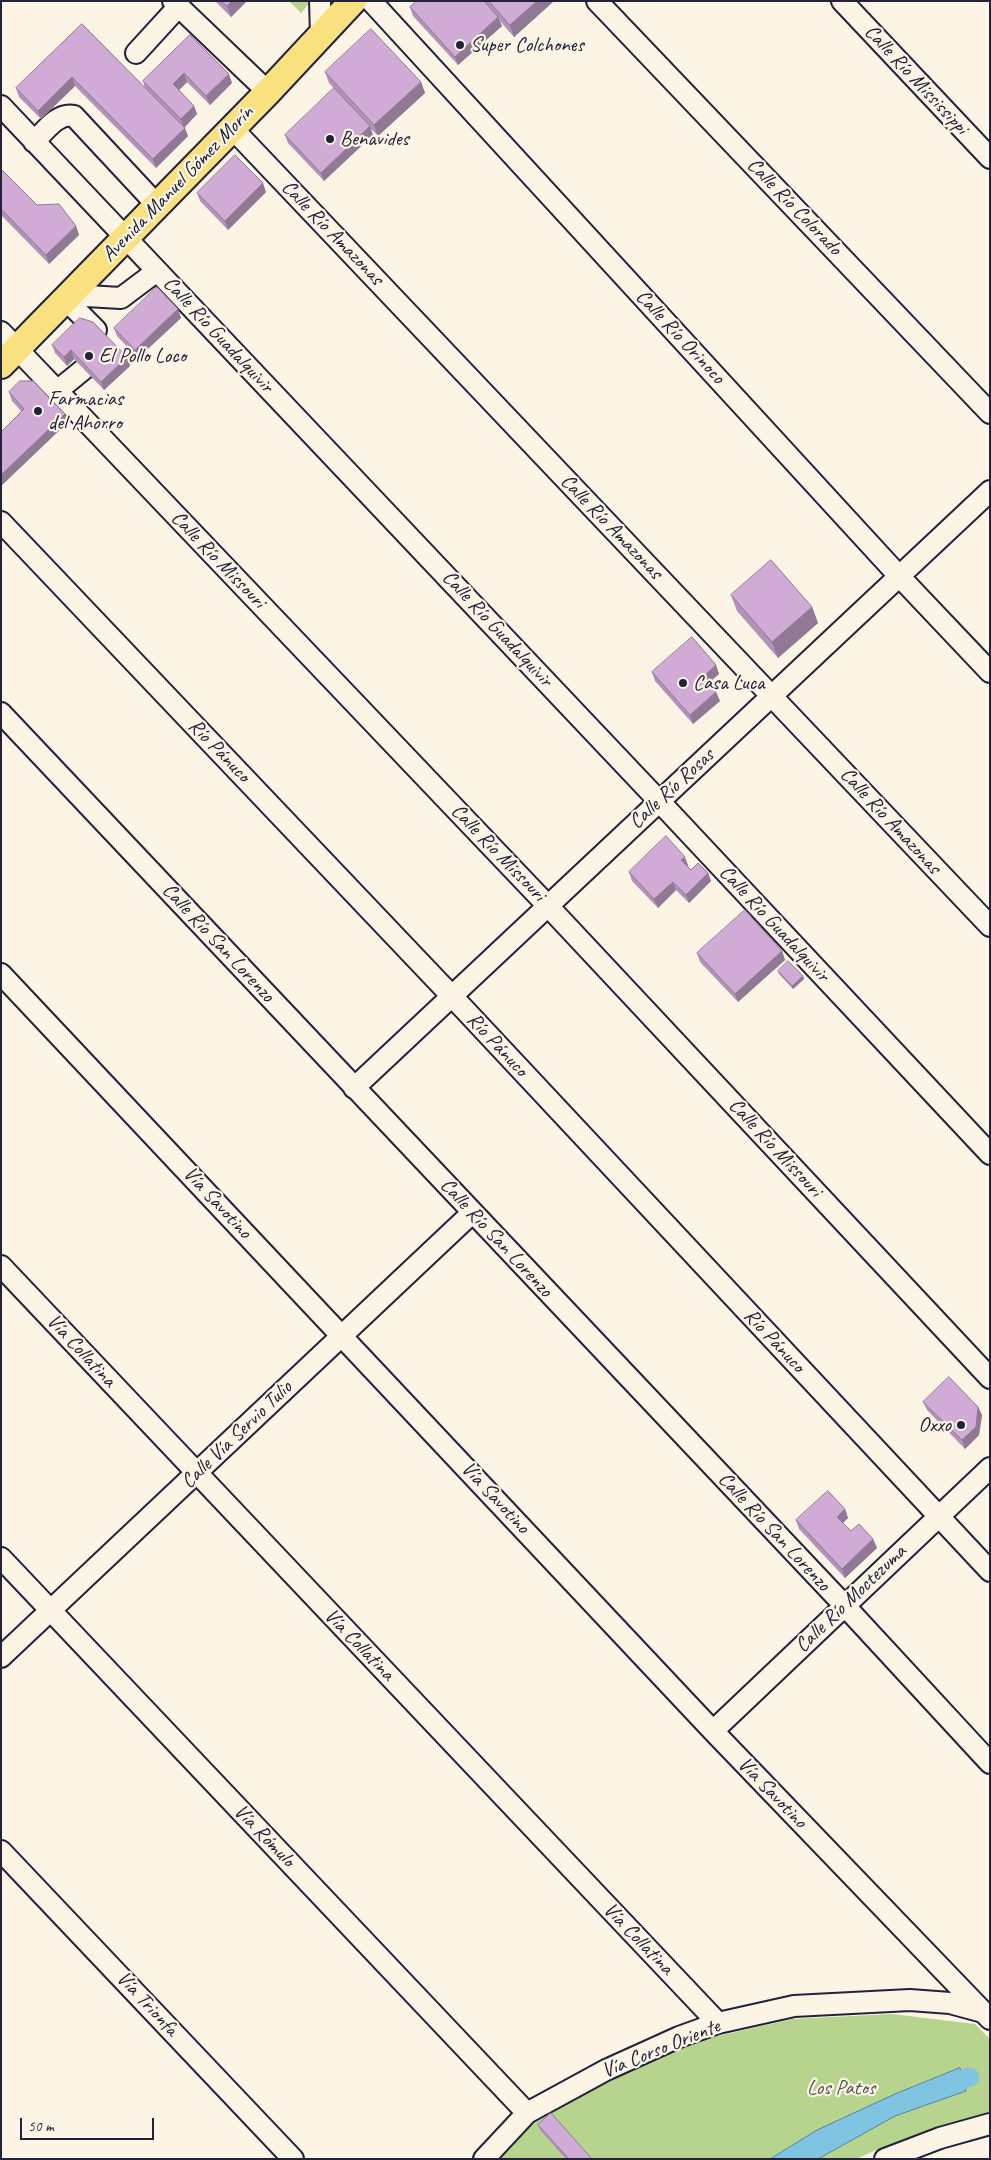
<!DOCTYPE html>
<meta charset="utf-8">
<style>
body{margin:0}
#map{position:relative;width:991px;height:2160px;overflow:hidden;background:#fcf5e5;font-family:Caveat,sans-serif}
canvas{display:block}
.frame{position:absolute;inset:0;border:2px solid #22223b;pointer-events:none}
.scale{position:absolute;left:20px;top:2118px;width:134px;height:22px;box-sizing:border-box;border:2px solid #22223b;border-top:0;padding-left:6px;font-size:15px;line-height:18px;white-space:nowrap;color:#22223b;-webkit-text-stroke:4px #fcf5e5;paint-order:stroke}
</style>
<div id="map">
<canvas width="991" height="2160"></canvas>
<div class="frame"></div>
<div class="scale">50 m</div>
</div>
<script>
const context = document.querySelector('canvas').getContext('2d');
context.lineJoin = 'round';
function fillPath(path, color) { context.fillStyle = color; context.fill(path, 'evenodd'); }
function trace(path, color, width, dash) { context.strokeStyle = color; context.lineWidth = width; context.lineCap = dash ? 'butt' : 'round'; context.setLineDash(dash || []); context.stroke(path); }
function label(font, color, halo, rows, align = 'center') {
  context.font = font + ' Caveat,sans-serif'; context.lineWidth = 4.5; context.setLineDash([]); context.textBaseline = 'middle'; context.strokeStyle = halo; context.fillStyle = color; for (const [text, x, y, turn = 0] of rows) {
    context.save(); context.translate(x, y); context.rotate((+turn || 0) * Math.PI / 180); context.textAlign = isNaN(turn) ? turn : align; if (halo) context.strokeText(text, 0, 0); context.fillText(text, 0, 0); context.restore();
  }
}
const green = new Path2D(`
 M289,1H311L301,13Z
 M892,2014L975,2024L990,2039V2114C943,2126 900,2139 856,2159H496L536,2122L605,2083L687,2043L793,2019Z`);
const water = new Path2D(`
 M960,2068L966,2091L895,2116L818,2159H770L817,2130L895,2094Z`);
const canal = new Path2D(`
 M941,2088L970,2077`);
const minor = new Path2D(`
 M173,1L268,92
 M320,1L321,35
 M371,1L899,576L990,672
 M597,1L990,413
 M842,1L990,158
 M136,53L179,6
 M1,106L659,801L990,1154
 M232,128L990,926
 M34,142C45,131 58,112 74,116L156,204
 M69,295L121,298L157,271
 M65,299L96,330
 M1,332L548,906L990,1378
 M57,391L84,369
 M1,522L465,1010L990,1571
 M1,713L844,1605L990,1763
 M1,974L713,1731L990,2019
 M354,1088L990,491
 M1,1266L718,2023
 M1,1558L527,2113
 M1,1657L472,1213
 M713,1731L990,1468
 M1,1851L293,2159
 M484,2159L527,2113L606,2070L679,2037L718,2023L794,2006L910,2000L950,2003L983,2012
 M885,2159L940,2138L990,2124`);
const major = new Path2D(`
 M1,365L268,92L353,1`);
const wall = new Path2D(`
 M215,1H247L231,17Z
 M417,1H554L514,37L499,20L502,26L458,65L413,16L410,7Z
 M82,24L145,88L143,81L190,35L232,83L210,105L187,82L179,90L194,106L197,114L184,127L188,136L156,168L75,86L41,119L19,97L16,88Z
 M325,72L421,82L425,93L378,136L370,128L373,135L324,181L288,143L285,135L345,100L329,83Z
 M1,169L37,205L76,226L79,235L49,264L1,215Z
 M266,192L228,230L200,201L197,193Z
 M178,309L181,318L138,358L117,336L114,328Z
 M52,345L127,357L130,366L104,390L74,359L67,366L55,353Z
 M9,392L68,422L1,486V432L22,412L12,401Z
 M731,595L812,607L818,623L778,658L737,611Z
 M716,665L719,674L708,683L720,701L693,724L655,681L652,672Z
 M688,865L687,866L691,870L708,873L711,881L689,903L676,890L658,908L632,881L629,872Z
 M782,951L785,960L738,1002L700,962L697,953Z
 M778,971L803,976L804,979L793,989L779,974Z
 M923,1402L978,1407L982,1415L979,1435L965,1449L927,1410Z
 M845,1509L848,1518L843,1523L851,1531L873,1539L877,1548L845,1578L799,1529L796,1520Z
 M538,2125L592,2159H566L541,2131Z`);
const shadedWall = new Path2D(`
 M232,1H247L231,17L227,6Z
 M537,1H554L514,37L510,25Z
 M498,17L502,26L458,65L455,57Z
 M184,73L187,82L176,93L173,84Z
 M229,74L232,83L210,105L206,96Z
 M72,77L75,86L41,119L38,111Z
 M421,82L425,93L378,136L374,125Z
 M194,106L197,114L184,128L181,119Z
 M370,126L373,135L324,181L321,173Z
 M185,128L188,136L156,168L153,159Z
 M263,183L266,192L228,230L225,221Z
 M76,226L79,235L49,264L46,255Z
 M178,309L181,318L138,358L135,350Z
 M71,350L74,359L67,366L64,357Z
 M127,357L130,366L104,390L101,382Z
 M65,414L68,422L1,486V475Z
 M812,607L818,623L778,658L772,642Z
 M716,665L719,674L706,685L703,677Z
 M716,692L720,701L693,724L690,715Z
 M685,857L688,865L685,869L681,860Z
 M708,873L711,881L689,903L686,895Z
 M673,882L676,890L658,908L654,899Z
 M782,951L785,960L738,1002L735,994Z
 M803,976L804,979L793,989L792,986Z
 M978,1407L982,1415L979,1435L965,1449L962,1440Z
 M845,1509L848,1518L840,1526L837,1517Z
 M873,1539L877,1548L845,1578L842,1569Z`);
const building = new Path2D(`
 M222,1H232L227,6Z
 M417,1H484L498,17L455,57L410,7Z
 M489,1H537L510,25Z
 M82,24L185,128L153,159L72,77L38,111L16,88Z
 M371,29L421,82L374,125L325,72Z
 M190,35L229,74L206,96L184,73L173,84L194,106L181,119L143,81Z
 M334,88L370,126L321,173L285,135Z
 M235,155L263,183L225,221L197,193Z
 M1,169L37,205L59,204L76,226L46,255L1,209Z
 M157,287L178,309L135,350L114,328Z
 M80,318L93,322L127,357L101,382L71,350L64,357L52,345Z
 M20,381H33L65,414L1,475V432L24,409L9,392Z
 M771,560L812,607L772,642L731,595Z
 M692,637L716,665L703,677L716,692L690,715L652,672Z
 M666,836L685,857L681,860L691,870L698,863L708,873L686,895L673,882L654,899L629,872Z
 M745,910L782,951L735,994L697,953Z
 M788,961L803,976L792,986L778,971Z
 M949,1377L978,1407L976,1427L962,1440L923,1402Z
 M828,1491L845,1509L837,1517L851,1531L859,1524L873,1539L842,1569L796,1520Z
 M551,2113L592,2159H569L538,2125Z`);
const markers = [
 [460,45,5,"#22223b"],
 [330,139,5,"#22223b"],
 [89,356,5,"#22223b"],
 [38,411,5,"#22223b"],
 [683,683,5,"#22223b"],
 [961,1425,5,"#22223b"]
];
const poiNames = [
 ["Super Colchones",470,45],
 ["Benavides",340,139],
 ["El Pollo Loco",99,356],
 ["Farmacias",48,399],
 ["del Ahorro",48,423],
 ["Casa Luca",693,683],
 ["Oxxo",951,1425,"right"]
];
const streetNames = [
 ["Calle Río Mississippi",916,80,47],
 ["Avenida Manuel Gómez Morín",178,184,-46],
 ["Calle Río Colorado",794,207,46],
 ["Calle Río Amazonas",332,233,46],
 ["Calle Río Guadalquivir",218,335,47],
 ["Calle Río Orinoco",680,337,47],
 ["Calle Río Amazonas",611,527,46],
 ["Calle Río Missouri",218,560,46],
 ["Calle Río Guadalquivir",497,629,47],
 ["Río Pánuco",219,751,46],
 ["Calle Río Rosas",672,789,-43],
 ["Calle Río Amazonas",890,821,47],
 ["Calle Río Missouri",498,853,46],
 ["Calle Río Guadalquivir",774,924,47],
 ["Calle Río San Lorenzo",218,943,47],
 ["Río Pánuco",497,1045,47],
 ["Calle Río Missouri",775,1148,47],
 ["Vía Savotino",217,1203,47],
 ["Calle Río San Lorenzo",496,1238,47],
 ["Río Pánuco",774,1341,47],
 ["Vía Collatina",81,1351,47],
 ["Calle Vía Servio Tulio",237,1435,-44],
 ["Vía Savotino",495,1498,47],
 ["Calle Río San Lorenzo",774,1532,47],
 ["Calle Río Moctezuma",851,1599,-44],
 ["Vía Collatina",359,1645,46],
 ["Vía Savotino",772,1793,46],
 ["Vía Rómulo",264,1836,46],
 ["Vía Collatina",638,1939,46],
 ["Vía Trionfa",147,2004,47],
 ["Vía Corso Oriente",661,2049,-22]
];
const parkNames = [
 ["Los Patos",841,2088]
];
fillPath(green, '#b6d48d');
fillPath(water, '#7fc4e0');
trace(water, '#5a839e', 1);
trace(canal, '#7fc4e0', 19);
trace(minor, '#22223b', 24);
trace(major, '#22223b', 30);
trace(minor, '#fcf5e5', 20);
trace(major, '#fae180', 26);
fillPath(wall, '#b293b7');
fillPath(shadedWall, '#917895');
fillPath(building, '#cfabd5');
trace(building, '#917895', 1);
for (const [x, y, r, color] of markers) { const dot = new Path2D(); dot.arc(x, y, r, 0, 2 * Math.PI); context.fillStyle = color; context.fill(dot); trace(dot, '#fcf5e5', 2); }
label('21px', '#22223b', '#fcf5e5', poiNames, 'left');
label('21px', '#22223b', '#fcf5e5', streetNames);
label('21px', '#4e5754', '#fcf5e5', parkNames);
</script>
